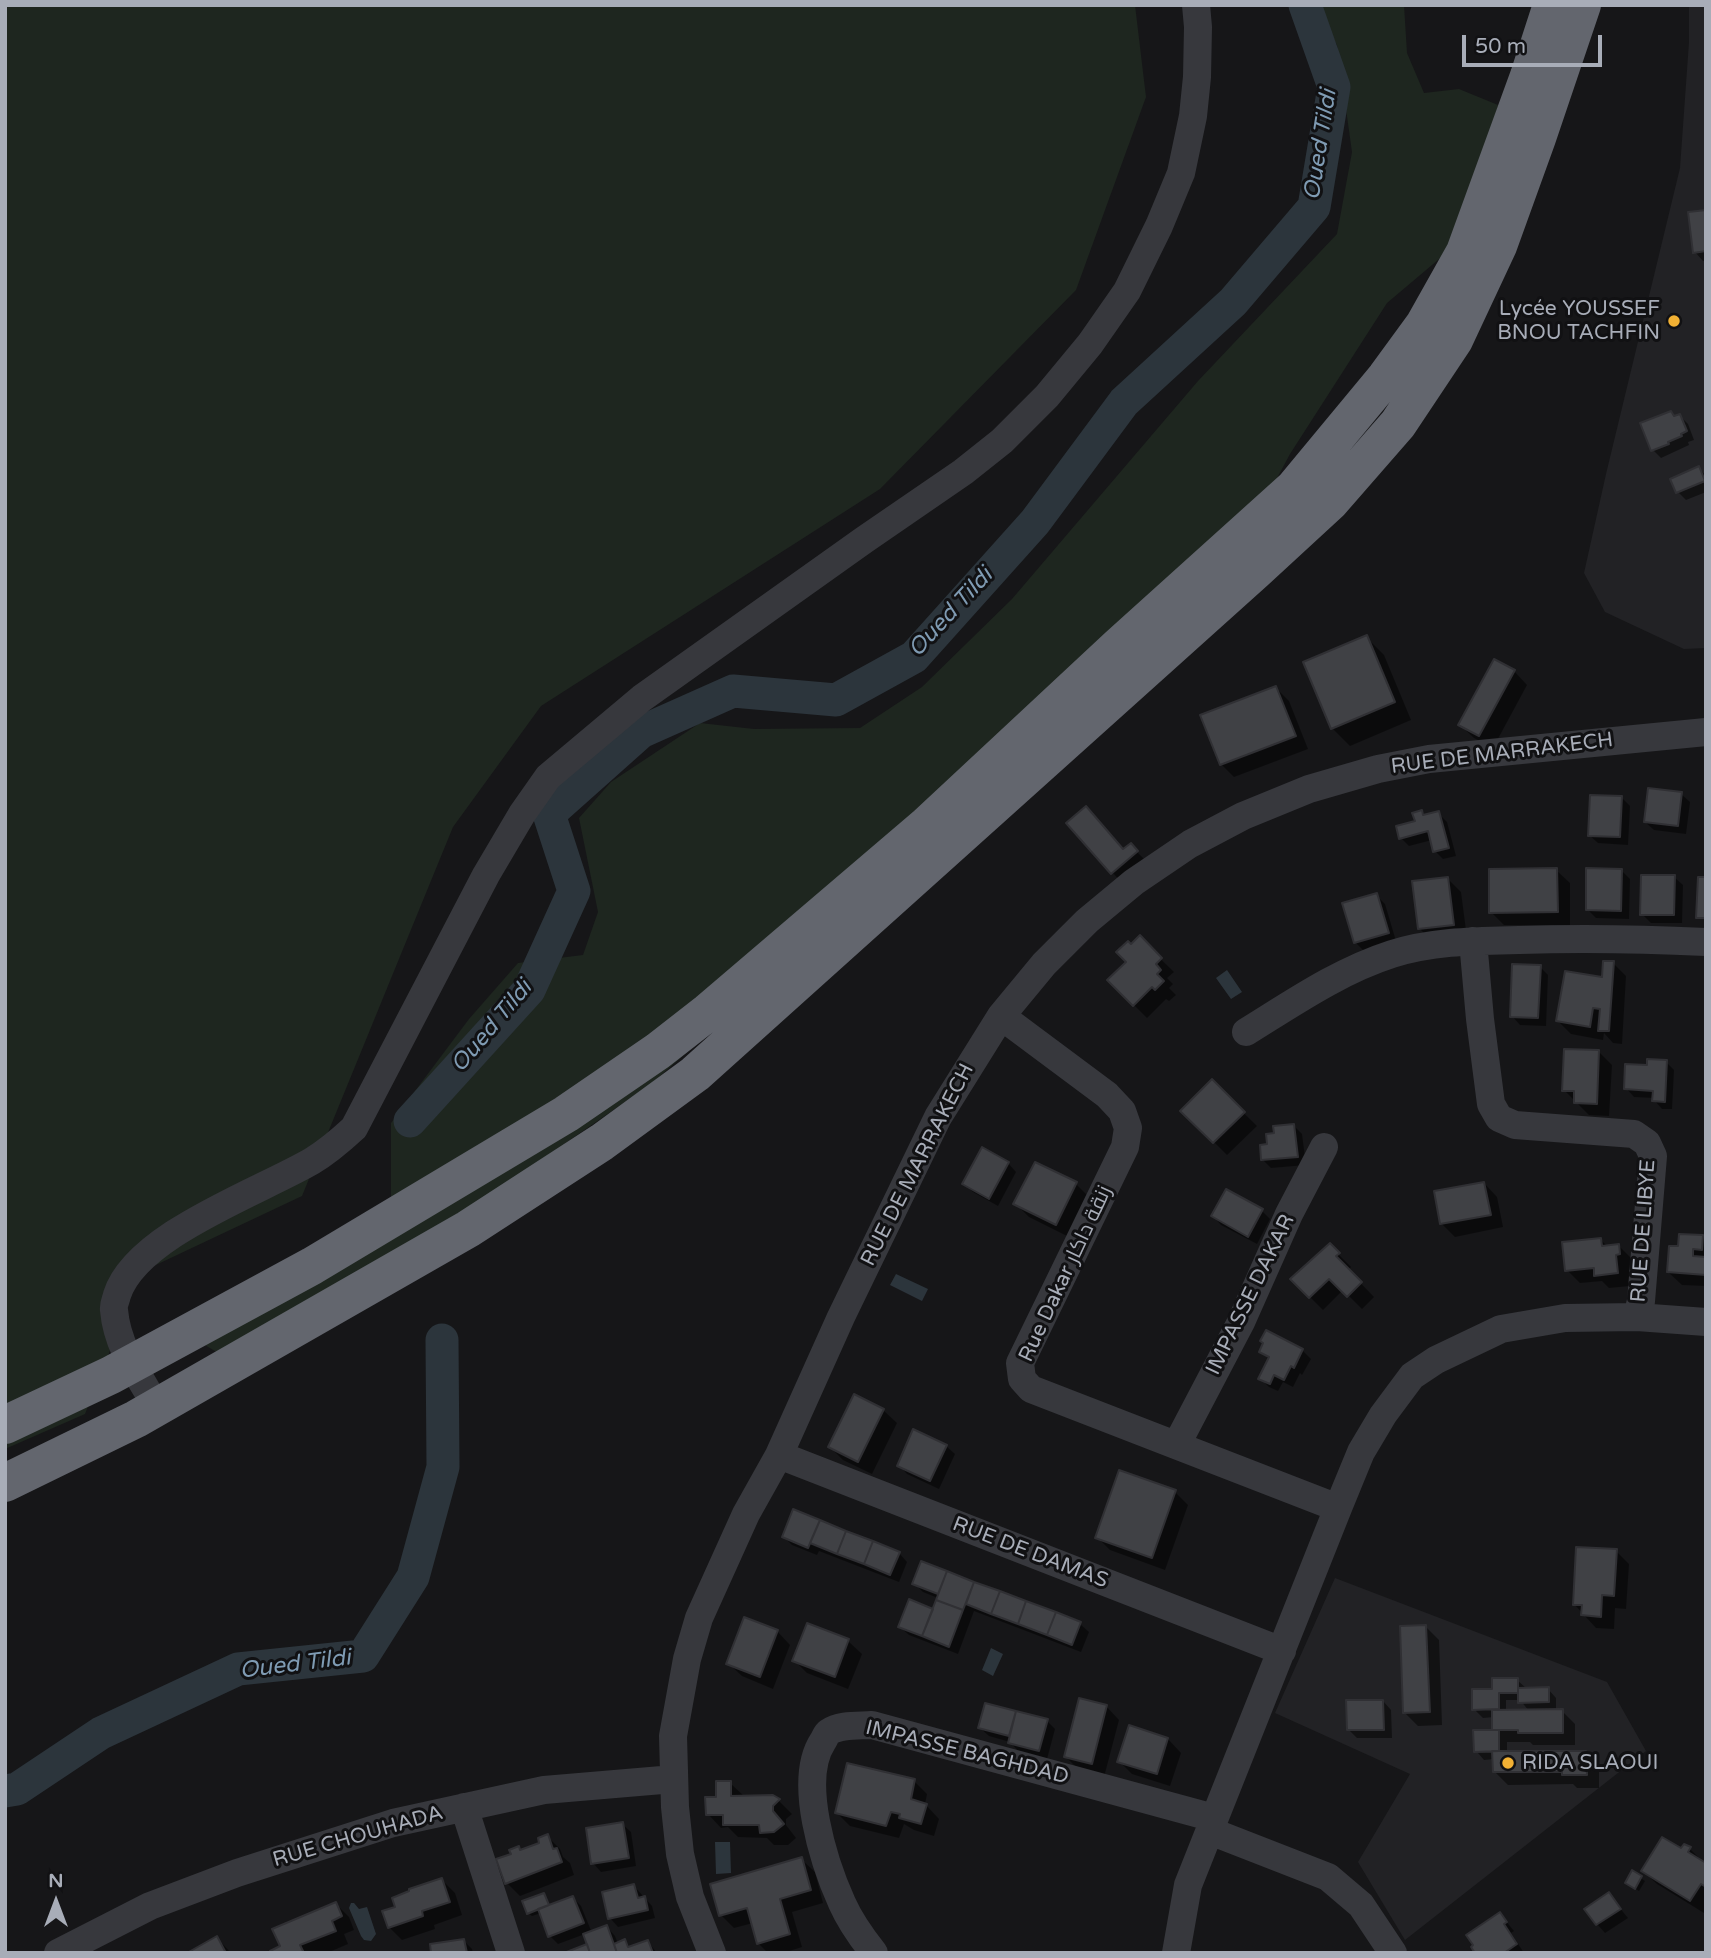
<!DOCTYPE html>
<meta charset="utf-8">
<style>
body{margin:0}
#map{position:relative;width:1711px;height:1958px;overflow:hidden;background:#161618;font-family:"Varela Round",sans-serif}
canvas{display:block}
.frame{position:absolute;inset:0;border:7px solid #a8adb8;pointer-events:none}
.north{position:absolute;left:21px;top:1867px;width:70px;height:70px;-webkit-text-stroke:5px #111113;paint-order:stroke;rotate:0deg;font-size:19px;font-weight:700;line-height:28px;text-align:center;color:#a8adb8}
.north::after{content:'';display:block;margin:auto;width:24px;height:32px;background:#a8adb8;clip-path:polygon(50% 0,100% 100%,50% 72%,0 100%)}
.scale{position:absolute;left:1462px;top:35px;width:140px;height:32px;box-sizing:border-box;border:4px solid #a8adb8;border-top:0;padding-left:9px;font-size:21px;line-height:24px;white-space:nowrap;color:#a8adb8;-webkit-text-stroke:5px #111113;paint-order:stroke}
</style>
<div id="map">
<canvas width="1711" height="1958"></canvas>
<div class="frame"></div>
<div class="north">N</div>
<div class="scale">50 m</div>
</div>
<script>
const context = document.querySelector('canvas').getContext('2d');
context.lineJoin = 'round';
function fillPath(path, color) { context.fillStyle = color; context.fill(path, 'evenodd'); }
function trace(path, color, width, dash) { context.strokeStyle = color; context.lineWidth = width; context.lineCap = dash ? 'butt' : 'round'; context.setLineDash(dash || []); context.stroke(path); }
function label(font, color, halo, rows, align = 'center') {
  context.font = font + ' "Varela Round",Cairo,sans-serif'; context.lineWidth = 6; context.setLineDash([]); context.textBaseline = 'middle'; context.strokeStyle = halo; context.fillStyle = color; for (const [text, x, y, turn = 0] of rows) {
    context.save(); context.translate(x, y); context.rotate((+turn || 0) * Math.PI / 180); context.textAlign = isNaN(turn) ? turn : align; if (halo) context.strokeText(text, 0, 0); context.fillText(text, 0, 0); context.restore();
  }
}
const built = new Path2D(`
 M1689,5H1706V648L1684,649L1605,612L1584,573L1606,474L1680,168L1689,42Z
 M1335,1578L1607,1682L1646,1751L1405,1940L1358,1862L1410,1774L1275,1713Z`);
const green = new Path2D(`
 M5,5H1135L1146,97L1076,290L880,489L541,706L453,827L302,1196L141,1272L85,1414L5,1449Z
 M1316,5H1404L1407,53L1424,93L1459,89L1498,105L1478,187L1445,254L1387,303L1290,454L1240,547L1061,722L651,1084L470,1209L220,1354L203,1344L391,1202V1123L469,1019L518,963L583,955L598,912L579,818L611,782L700,723L754,729L860,728L922,687L1012,599L1198,381L1337,234L1352,152L1337,45Z`);
const water = new Path2D(`
 M1227,970L1242,992L1231,999L1216,978Z
 M896,1274L928,1289L922,1301L890,1285Z
 M991,1648L1003,1654L993,1676L982,1670Z
 M715,1842H730L731,1873L716,1874Z
 M351,1903H354L359,1909L367,1907L376,1934L371,1941L364,1940L361,1936L349,1908Z`);
const shadow = new Path2D(`
 M1706,211V260L1703,261L1695,252Z
 M1671,413L1675,417L1680,416L1688,424L1694,440L1688,442L1689,445L1661,458L1653,450Z
 M1699,468L1706,476V492L1686,500L1678,492Z
 M1366,637L1384,655L1411,720L1350,746L1332,728Z
 M1514,671L1527,685L1493,748L1474,738L1460,725Z
 M1276,688L1289,701L1308,749L1234,777L1221,764Z
 M1681,794L1690,802L1686,834L1654,830L1645,822Z
 M1622,798L1630,806L1628,845L1598,843L1589,835Z
 M1422,812L1426,816L1438,813L1447,822L1456,856L1443,859L1435,851L1432,840L1409,846L1401,838L1417,822Z
 M1131,846L1150,865L1125,886L1112,872L1124,851Z
 M1556,870L1570,883V925H1504L1491,912Z
 M1621,870L1630,879L1629,919L1596,918L1588,910Z
 M1674,877L1683,885L1682,923H1651L1642,914Z
 M1448,879L1461,892L1467,938L1433,942L1420,929Z
 M1376,895L1385,904L1396,941L1364,951L1355,942Z
 M1139,938L1174,972L1167,978L1173,984L1169,988L1176,995L1169,1001L1166,999L1147,1018L1109,980L1128,962L1131,946Z
 M1613,963L1626,976L1622,1044L1613,1043L1604,1033L1603,1040L1571,1034L1558,1021L1604,979Z
 M1540,967L1548,975L1546,1026L1520,1025L1512,1016Z
 M1599,1052L1612,1065L1609,1116L1589,1115L1564,1090Z
 M1666,1062L1674,1070L1672,1109H1662L1654,1100V1098L1634,1097L1626,1088L1648,1066Z
 M1212,1082L1257,1126L1227,1155L1183,1111Z
 M1294,1126L1302,1134L1306,1165L1271,1168L1263,1160L1269,1146L1276,1135Z
 M1008,1163L1016,1172L998,1206L973,1192L964,1184Z
 M1484,1183L1497,1197L1503,1227L1455,1237L1441,1223Z
 M1076,1184L1089,1197L1069,1237L1029,1217L1016,1204Z
 M1262,1211L1270,1219L1257,1244L1221,1225L1213,1216Z
 M1702,1237L1706,1241V1286L1682,1285L1668,1272L1680,1248Z
 M1601,1240L1608,1247L1619,1246L1632,1259L1633,1267H1629L1630,1286L1609,1288L1602,1281L1580,1283L1567,1270Z
 M1330,1246L1351,1267L1348,1270L1374,1297L1362,1309L1343,1290L1323,1310L1292,1279Z
 M1302,1350L1311,1359L1302,1375L1300,1373L1293,1387L1283,1382L1278,1391L1269,1387L1260,1378L1270,1360L1261,1351Z
 M883,1410L897,1423L872,1474L843,1460L830,1447Z
 M946,1446L955,1454L939,1489L907,1474L899,1465Z
 M1175,1492L1188,1505L1165,1570L1110,1550L1097,1537Z
 M784,1537L899,1553L907,1562L899,1582L819,1551L817,1555L792,1545Z
 M1616,1551L1629,1564L1626,1609L1615,1608L1614,1629L1596,1628L1574,1604Z
 M922,1563L1080,1624L1089,1632L1081,1652L974,1611L958,1654L909,1635L900,1627L934,1611L938,1598L923,1592L914,1583Z
 M808,1625L848,1641L862,1654L848,1689L807,1673L794,1660Z
 M1426,1627L1439,1640L1442,1725L1418,1726L1405,1713Z
 M777,1631L790,1645L773,1689L742,1676L728,1663Z
 M1517,1680L1526,1688L1548,1689L1556,1698V1711H1562L1575,1724V1745H1533L1530,1742H1507V1753H1586L1599,1766V1788H1577L1573,1784L1508,1785L1494,1771V1759L1484,1760L1478,1753H1494V1717L1483,1718L1474,1709L1494,1691ZM1506,1700H1520L1529,1711H1506Z
 M1383,1701L1391,1710L1392,1738H1357L1348,1729Z
 M986,1705L1047,1721L1055,1729L1047,1759L1018,1751L1010,1742L989,1736L980,1728Z
 M1106,1706L1119,1720L1104,1777L1079,1770L1066,1757Z
 M1168,1739L1181,1753L1170,1786L1132,1774L1119,1761Z
 M914,1781L927,1794L925,1804L939,1819L934,1836L914,1830L904,1824L899,1838L850,1826L837,1813Z
 M730,1783L744,1796L772,1797L779,1801L792,1814L786,1819V1825L796,1838L788,1845H774L767,1838L738,1837L728,1827L721,1828L708,1814Z
 M622,1824L631,1832L636,1866L601,1872L593,1863Z
 M547,1836L560,1849L563,1857L570,1863L574,1875L520,1896L507,1883L513,1855L518,1848L521,1851L542,1844Z
 M1685,1846L1690,1849L1706,1865V1910L1704,1913L1657,1884L1643,1871L1682,1851Z
 M801,1859L815,1872L823,1903L792,1912L802,1947L783,1953H768L758,1943L753,1923L734,1928L721,1915Z
 M1633,1873L1645,1881L1639,1891L1631,1886Z
 M442,1880L455,1893L462,1915L434,1925L435,1929L402,1940L389,1927L397,1908Z
 M634,1886L652,1906L655,1918L618,1927L610,1918Z
 M544,1895L551,1906L573,1898L581,1906L592,1933L607,1927L615,1936L618,1944L625,1941L631,1948L648,1942L657,1953H569L589,1945L585,1934L558,1944L550,1936L541,1913L532,1916L528,1913Z
 M1609,1895L1628,1918L1605,1933L1597,1924Z
 M336,1904L349,1917L354,1930L344,1934L348,1944L327,1953H272L282,1947Z
 M1500,1914L1514,1931L1511,1933L1524,1953H1477Z
 M217,1938L231,1953H191Z
 M464,1941L472,1949L473,1953H433Z`);
const river = new Path2D(`
 M410,1121L529,990L574,891L549,814L641,732L733,691L836,700L914,657L1035,522L1124,402L1233,302L1314,207L1334,87L1305,5
 M5,1791L17,1789L101,1733L238,1669L363,1656L413,1577L443,1467L442,1340`);
const building = new Path2D(`
 M1706,210V251L1693,253L1688,212Z
 M1671,411L1674,416L1680,414L1687,431L1681,434L1682,436L1668,442L1669,444L1651,451L1640,423Z
 M1699,466L1705,481L1676,493L1670,479Z
 M1367,635L1395,702L1331,729L1303,662Z
 M1494,659L1515,670L1479,736L1458,725Z
 M1276,686L1296,736L1220,765L1200,715Z
 M1648,788L1682,792L1678,826L1644,822Z
 M1590,795L1622,796L1620,837L1588,836Z
 M1086,806L1123,849L1131,843L1138,851L1111,874L1066,823Z
 M1422,810L1423,815L1439,811L1449,848L1433,852L1428,831L1399,839L1396,826L1415,821L1412,813Z
 M1557,868L1558,912L1489,913V869Z
 M1586,868L1622,869L1621,911L1586,910Z
 M1641,875H1675L1674,915H1640Z
 M1448,877L1454,925L1418,929L1412,881Z
 M1698,877H1706V918H1696Z
 M1377,893L1389,933L1354,943L1342,903Z
 M1140,935L1162,958L1156,964L1161,970L1157,974L1164,981L1155,990L1152,987L1133,1006L1107,980L1126,962L1116,952L1128,941L1131,944Z
 M1603,961H1614L1609,1031H1598L1600,1009L1593,1008L1590,1027L1556,1021L1565,971L1602,977Z
 M1512,964L1541,965L1538,1018L1510,1017Z
 M1564,1049L1599,1050L1597,1104L1574,1103V1091H1562Z
 M1647,1059L1667,1060L1665,1102L1652,1101L1653,1091L1624,1089L1625,1064L1647,1065Z
 M1212,1079L1245,1112L1213,1143L1180,1111Z
 M1294,1124L1298,1157L1261,1160L1260,1145L1267,1144L1266,1134L1274,1133L1273,1126Z
 M982,1147L1009,1162L989,1199L962,1184Z
 M1035,1162L1077,1182L1056,1225L1013,1204Z
 M1484,1182L1491,1215L1440,1224L1434,1191Z
 M1226,1189L1263,1209L1248,1237L1211,1216Z
 M1679,1234L1703,1235L1702,1250L1693,1249V1256L1706,1257V1275L1667,1272L1669,1246H1678Z
 M1601,1238L1602,1246L1619,1244L1620,1254L1616,1255L1618,1273L1594,1276V1268L1565,1271L1562,1242Z
 M1330,1243L1340,1253L1336,1256L1362,1282L1347,1297L1329,1279L1309,1298L1290,1279Z
 M1266,1330L1303,1349L1294,1368L1291,1366L1284,1380L1274,1375L1270,1384L1258,1379L1269,1357L1259,1352L1263,1343L1260,1341Z
 M854,1394L884,1409L858,1462L828,1447Z
 M913,1429L947,1445L930,1481L897,1466Z
 M1119,1470L1176,1490L1152,1558L1095,1538Z
 M793,1509L820,1520L808,1548L782,1537Z
 M820,1520L846,1531L837,1554L810,1543Z
 M846,1531L873,1541L864,1564L837,1554Z
 M873,1541L900,1552L890,1575L864,1564Z
 M1576,1547L1617,1549L1614,1596L1602,1595L1601,1617L1581,1615L1582,1605H1573Z
 M921,1561L947,1571L938,1594L912,1584Z
 M947,1571L974,1582L963,1610L936,1600Z
 M974,1582L1000,1591L991,1614L966,1604Z
 M1000,1591L1026,1601L1018,1624L991,1614Z
 M909,1599L933,1609L922,1636L898,1627Z
 M936,1600L963,1610L949,1647L922,1636Z
 M1026,1601L1056,1612L1047,1635L1018,1624Z
 M1056,1612L1081,1622L1072,1645L1047,1635Z
 M744,1617L778,1630L760,1677L726,1664Z
 M807,1623L849,1639L835,1677L792,1661Z
 M1426,1625L1430,1712L1403,1713L1400,1626Z
 M1492,1678H1518V1693H1499V1709L1472,1710V1689H1492Z
 M1549,1687V1702L1518,1703V1688Z
 M1079,1698L1107,1705L1092,1764L1064,1757Z
 M1346,1700H1383L1384,1730H1347Z
 M985,1703L1016,1711L1009,1736L978,1728Z
 M1563,1709V1733H1518V1730H1492V1710Z
 M1016,1711L1048,1719L1039,1751L1008,1743Z
 M1129,1725L1168,1738L1157,1774L1117,1762Z
 M1473,1730H1499V1751L1474,1752Z
 M1492,1751H1586L1587,1775H1562V1772H1493Z
 M847,1763L915,1779L911,1799L927,1804L921,1824L899,1818L900,1814L891,1812L886,1826L835,1813Z
 M716,1781H731V1796L773,1795L780,1799L773,1806V1811L784,1824L774,1832L760,1833L759,1825H723V1815H706L705,1797H716Z
 M623,1822L629,1858L591,1864L586,1828Z
 M548,1834L553,1849L557,1848L562,1862L505,1884L496,1859L511,1854L509,1850L519,1846L520,1850L539,1843L538,1838Z
 M1662,1837L1681,1848L1684,1844L1691,1847L1688,1852L1706,1863V1887L1701,1884L1690,1901L1641,1871Z
 M802,1857L811,1890L780,1899L790,1934L757,1944L747,1908L719,1916L710,1884Z
 M1632,1870L1642,1876L1635,1889L1625,1883Z
 M442,1878L450,1902L422,1911L423,1916L388,1928L382,1911L395,1907L392,1898L409,1891V1889Z
 M634,1884L638,1898L645,1896L648,1910L608,1919L602,1892Z
 M1609,1892L1621,1909L1596,1925L1584,1909Z
 M544,1893L549,1905L527,1914L522,1901Z
 M573,1896L584,1923L548,1937L538,1909Z
 M336,1902L342,1916L332,1921L336,1931L300,1945L304,1953H270V1951L280,1946L272,1929Z
 M1500,1912L1507,1922L1504,1924L1517,1944L1504,1953H1475L1471,1947L1473,1945L1466,1935Z
 M607,1925L617,1953H590L583,1934Z
 M217,1936L226,1953H187Z
 M464,1939L467,1953H431L430,1944Z
 M625,1939L628,1947L648,1940L653,1953H617L614,1944Z
 M587,1944L590,1953H564Z`);
const minor = new Path2D(`
 M1473,941L1480,1019L1491,1104L1499,1118L1515,1125L1634,1134L1647,1143L1653,1156L1641,1301L1637,1317
 M1001,1016L1107,1095L1122,1111L1128,1128L1125,1147L1020,1363L1022,1379L1031,1389L1338,1508
 M1246,1032C1293,1003 1339,971 1392,954C1433,941 1476,941 1519,940C1581,938 1643,939 1706,942
 M157,1407C139,1376 117,1347 114,1310C113,1305 116,1300 117,1295C136,1235 259,1192 312,1161C327,1152 341,1140 354,1128L486,875L522,814L548,777L642,698L864,540L963,472L1002,441L1047,396L1090,344L1127,291L1159,226L1181,173L1193,116L1197,77L1198,27L1196,5
 M1177,1444L1241,1322L1289,1214L1324,1147
 M779,1455L1282,1651
 M464,1807L511,1953
 M1210,1831L1328,1877L1361,1905L1393,1953
 M58,1953L150,1906L237,1873L393,1823L544,1790L674,1779
 M712,1953L690,1897L680,1854L675,1807L673,1736L687,1659L699,1618L746,1514L779,1455L841,1317L938,1117L1001,1016L1044,964L1087,921L1134,882L1190,844L1243,816L1309,789L1378,769L1429,759L1706,732
 M874,1953C862,1938 850,1921 842,1903C824,1863 797,1780 823,1741C825,1738 826,1734 829,1732C840,1724 859,1726 872,1725L1214,1818
 M1176,1953L1188,1885L1338,1508L1361,1452L1383,1415L1412,1376L1436,1360L1501,1329L1565,1318L1637,1317L1706,1322`);
const highway = new Path2D(`
 M5,1425L111,1375L312,1266L566,1114L658,1051L708,1012L927,825L1119,646L1294,488L1386,377L1424,325L1465,252L1529,76L1552,5
 M5,1483L136,1419L468,1229L602,1142L695,1074L1255,571L1330,502L1398,424L1454,340L1498,246L1537,138L1582,5`);
const markers = [
 [1674,321,7,"#f2b134"],
 [1508,1763,7,"#f2b134"]
];
const poiNames = [
 ["Lycée YOUSSEF",1660,309],
 ["BNOU TACHFIN",1660,333],
 ["RIDA SLAOUI",1522,1763,"left"]
];
const streetNames = [
 ["RUE DE MARRAKECH",1502,754,-7],
 ["RUE DE MARRAKECH",918,1165,-63],
 ["RUE DE LIBYE",1644,1231,-86],
 ["Rue Dakar زنقة داكار",1066,1274,-65],
 ["IMPASSE DAKAR",1251,1295,-64],
 ["RUE DE DAMAS",1030,1553,21],
 ["IMPASSE BAGHDAD",967,1753,14],
 ["RUE CHOUHADA",358,1837,-16]
];
const waterNames = [
 ["Oued Tildi",1321,145,-81],
 ["Oued Tildi",951,613,-47],
 ["Oued Tildi",492,1027,-50],
 ["Oued Tildi",295,1665,-7]
];
fillPath(built, '#222225');
fillPath(green, '#1e261f');
fillPath(water, '#2c353c');
fillPath(shadow, '#0007');
trace(river, '#2c353c', 33);
fillPath(building, '#404145');
trace(building, '#303034', 2);
trace(minor, '#37383d', 28);
trace(highway, '#63666e', 38);
for (const [x, y, r, color] of markers) { const dot = new Path2D(); dot.arc(x, y, r, 0, 2 * Math.PI); context.fillStyle = color; context.fill(dot); trace(dot, '#111113', 2.5); }
label('21px', '#a8adb8', '#111113', poiNames, 'right');
label('21px', '#a8adb8', '#111113', streetNames);
label('italic 23px', '#7f9bb3', '#111113', waterNames);
</script>
